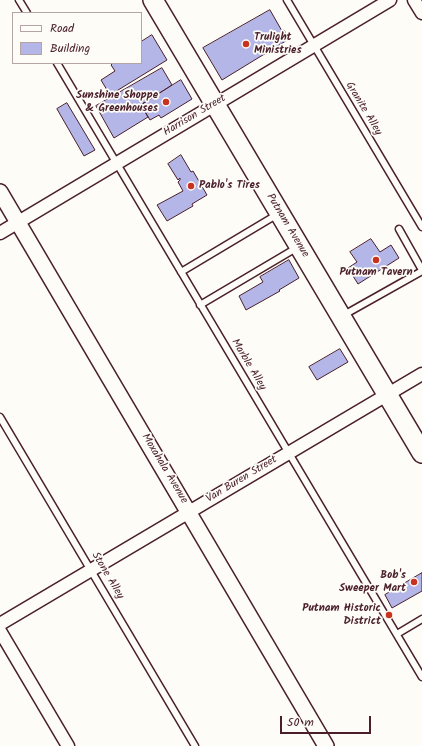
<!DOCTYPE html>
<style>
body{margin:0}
#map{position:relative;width:422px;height:746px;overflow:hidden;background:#fdfcf7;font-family:Kalam,sans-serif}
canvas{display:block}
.legend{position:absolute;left:12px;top:12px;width:130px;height:52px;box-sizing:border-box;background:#fdfcf7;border:1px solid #b5a4a5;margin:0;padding:5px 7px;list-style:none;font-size:12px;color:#4a1f2b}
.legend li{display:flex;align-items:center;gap:8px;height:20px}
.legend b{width:20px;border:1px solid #b5a4a5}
.scale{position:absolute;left:280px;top:716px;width:91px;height:18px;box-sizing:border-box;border:2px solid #4a1f2b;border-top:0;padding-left:5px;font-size:12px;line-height:14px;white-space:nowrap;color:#4a1f2b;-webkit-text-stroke:3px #fdfcf7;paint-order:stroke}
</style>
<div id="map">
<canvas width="422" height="746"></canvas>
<ul class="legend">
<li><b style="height:5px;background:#fdfcf7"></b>Road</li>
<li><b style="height:11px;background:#b4b6e8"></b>Building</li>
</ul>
<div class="scale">50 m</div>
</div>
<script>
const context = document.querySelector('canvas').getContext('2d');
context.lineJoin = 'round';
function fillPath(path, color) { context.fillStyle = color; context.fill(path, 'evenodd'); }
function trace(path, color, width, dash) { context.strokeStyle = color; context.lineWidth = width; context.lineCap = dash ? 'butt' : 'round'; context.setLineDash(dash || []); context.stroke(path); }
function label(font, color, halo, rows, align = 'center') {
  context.font = font + ' Kalam,sans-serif'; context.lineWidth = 3.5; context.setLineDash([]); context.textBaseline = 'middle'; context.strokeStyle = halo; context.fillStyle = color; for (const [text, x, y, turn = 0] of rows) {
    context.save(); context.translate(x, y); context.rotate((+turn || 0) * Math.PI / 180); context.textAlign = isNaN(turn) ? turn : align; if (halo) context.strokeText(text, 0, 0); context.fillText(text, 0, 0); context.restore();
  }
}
const building = new Path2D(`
 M270,10L282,31L284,30L289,39L222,80L203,48Z
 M152,35L167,60L110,95L101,80L115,71L111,65L113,63H141V42Z
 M162,68L172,85L141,105L148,117L114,138L96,106Z
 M181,80L192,99L161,118L159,115L150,120L141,105Z
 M67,103L95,150L84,156L57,109Z
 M181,155L191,172L193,171L207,195L192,204L193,206L167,221L157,205L183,191L178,182L180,180V178L178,180L168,164Z
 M371,239L380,252L391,245L399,258L358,284L348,268L357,262L350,252Z
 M289,260L299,278L279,290L280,291L246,310L239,296L263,282L260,277Z
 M340,349L348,362L317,380L309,367Z
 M422,573V591L392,608L385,595Z`);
const service = new Path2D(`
 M19,0L27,13
 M287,0L422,227
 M57,63L422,677
 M399,229L422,270
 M181,272L278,214
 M200,305L298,247
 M342,316L422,271
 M0,417L195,746
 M397,634L422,619`);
const minor = new Path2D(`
 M414,0L422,13
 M0,233L390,0
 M0,624L422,374
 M0,631L68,746`);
const tertiary = new Path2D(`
 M0,192L326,746`);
const primary = new Path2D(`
 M153,0L422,453`);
const markers = [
 [246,44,4,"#c8321e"],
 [166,102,4,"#c8321e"],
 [191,186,4,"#c8321e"],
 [376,260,4,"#c8321e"],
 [414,582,4,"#c8321e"],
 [389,615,4,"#c8321e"]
];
const poiNames = [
 ["Trulight",254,38,"left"],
 ["Ministries",254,51,"left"],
 ["Sunshine Shoppe",158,96],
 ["& Greenhouses",158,109],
 ["Pablo's Tires",199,186,"left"],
 ["Putnam Tavern",376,273,"center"],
 ["Bob's",406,576],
 ["Sweeper Mart",406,589],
 ["Putnam Historic",381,609],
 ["District",381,622]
];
const streetNames = [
 ["Granite Alley",363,109,59],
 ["Harrison Street",195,116,-31],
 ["Putnam Avenue",287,226,59],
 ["Marble Alley",248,365,59],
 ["Moxahala Avenue",164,469,59],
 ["Van Buren Street",242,480,-31],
 ["Stone Alley",107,576,59]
];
fillPath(building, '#b4b6e8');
trace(building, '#4a1f2b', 1);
trace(service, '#4a1f2b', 9);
trace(minor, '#4a1f2b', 15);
trace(tertiary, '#4a1f2b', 18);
trace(primary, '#4a1f2b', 22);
trace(service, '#fdfcf7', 6);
trace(minor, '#fdfcf7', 12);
trace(tertiary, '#fdfcf7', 15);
trace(primary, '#fdfcf7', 19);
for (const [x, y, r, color] of markers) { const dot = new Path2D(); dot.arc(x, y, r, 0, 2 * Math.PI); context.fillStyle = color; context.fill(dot); trace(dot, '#fdfcf7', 1.5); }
label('bold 11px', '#4a1f2b', '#fdfcf7', poiNames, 'right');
label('11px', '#4a1f2b', '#fdfcf7', streetNames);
</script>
